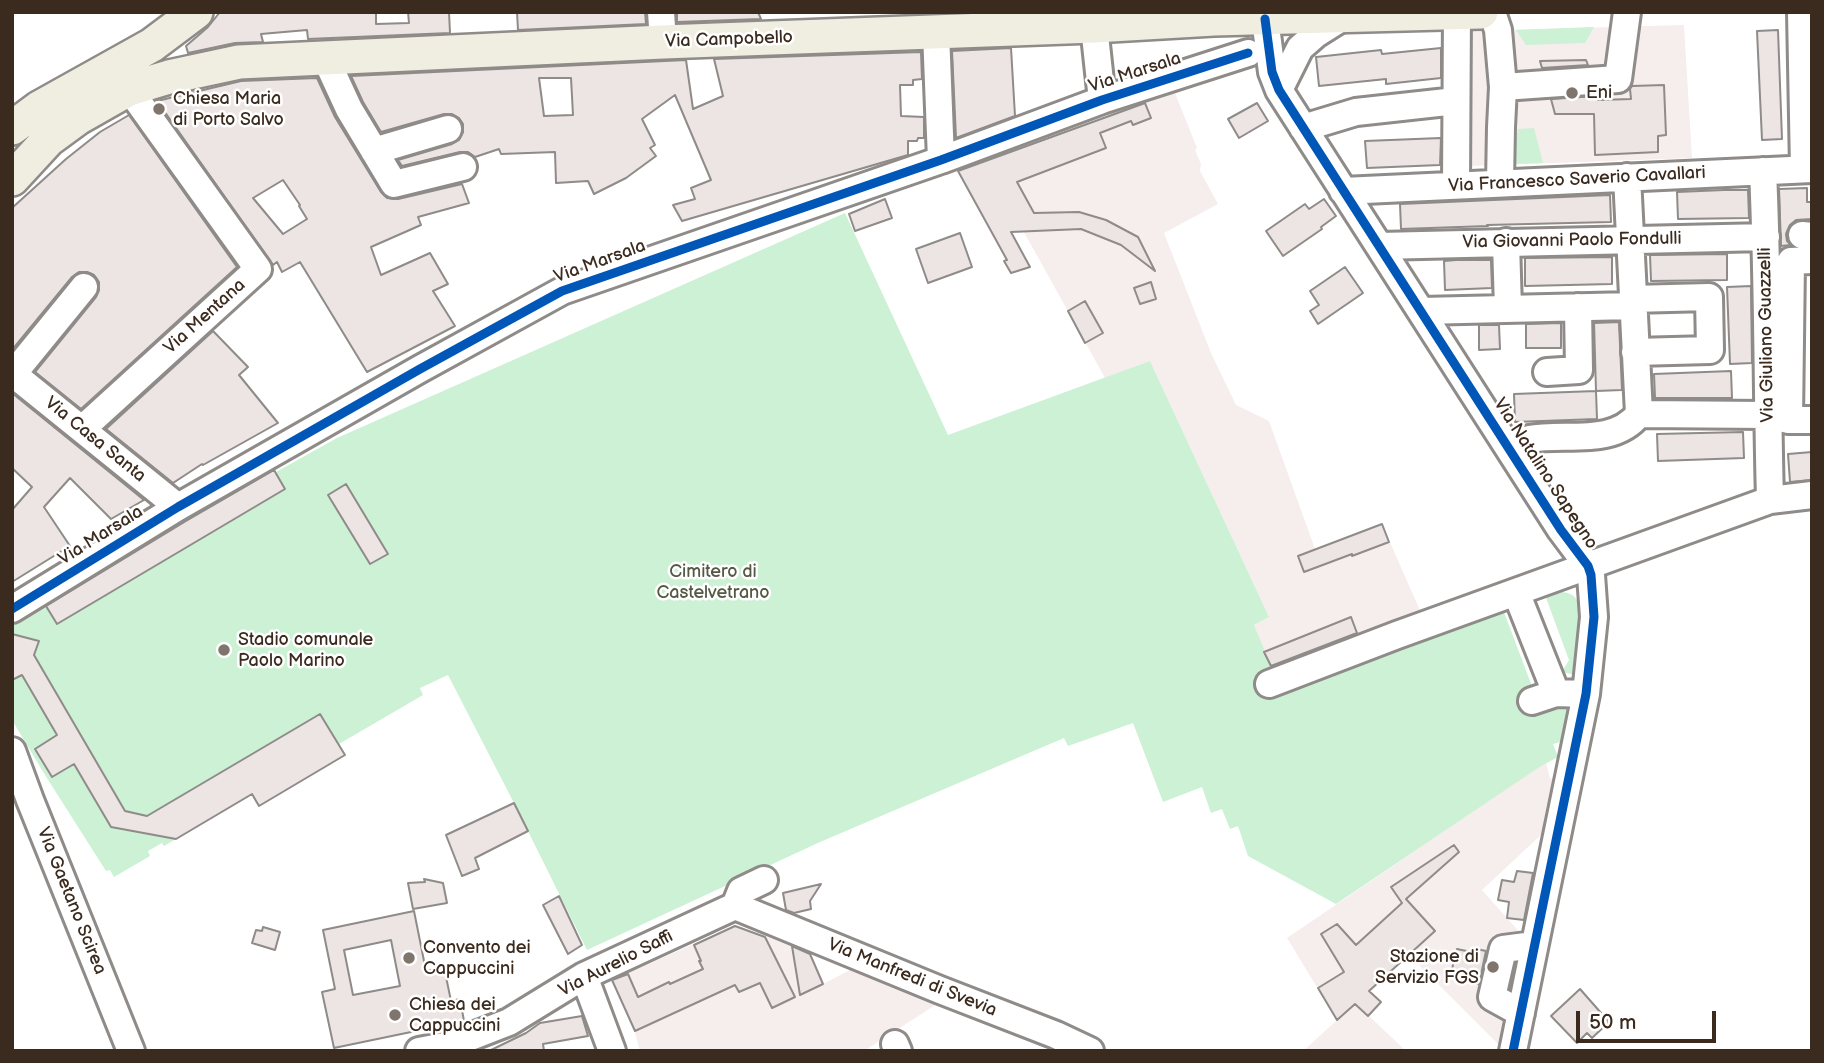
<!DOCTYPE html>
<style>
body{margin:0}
#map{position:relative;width:1824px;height:1063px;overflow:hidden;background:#fff;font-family:"Balsamiq Sans",sans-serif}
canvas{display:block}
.frame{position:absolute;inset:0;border:14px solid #3b2a1e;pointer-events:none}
.scale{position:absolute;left:1576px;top:1011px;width:140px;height:32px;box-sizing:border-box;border:4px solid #3b2a1e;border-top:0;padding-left:9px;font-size:21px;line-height:24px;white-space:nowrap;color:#3b2a1e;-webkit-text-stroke:5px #fff;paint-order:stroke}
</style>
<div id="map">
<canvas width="1824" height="1063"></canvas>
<div class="frame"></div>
<div class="scale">50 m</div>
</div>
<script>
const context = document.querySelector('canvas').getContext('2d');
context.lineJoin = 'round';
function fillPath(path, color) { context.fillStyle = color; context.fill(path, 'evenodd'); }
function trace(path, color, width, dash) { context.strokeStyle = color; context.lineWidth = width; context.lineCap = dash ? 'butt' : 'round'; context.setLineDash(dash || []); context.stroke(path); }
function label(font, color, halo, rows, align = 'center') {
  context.font = font + ' "Balsamiq Sans",sans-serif'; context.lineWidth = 5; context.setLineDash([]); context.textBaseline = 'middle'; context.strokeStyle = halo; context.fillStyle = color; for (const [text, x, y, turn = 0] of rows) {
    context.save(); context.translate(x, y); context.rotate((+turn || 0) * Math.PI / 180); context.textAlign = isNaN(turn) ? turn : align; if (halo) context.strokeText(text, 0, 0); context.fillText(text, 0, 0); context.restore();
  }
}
const built = new Path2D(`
 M1684,25L1692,158L1471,166L1466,31Z
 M1173,88L1197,148L1195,150L1201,164L1200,171L1218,204L1164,233L1211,353L1236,405L1269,421L1315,549L1382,524L1422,615L1360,639L1351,618L1264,652L1254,625L1269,617L1150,361L1105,378L985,162L1144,101Z
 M1546,762L1550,779L1554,777L1546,808L1542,834L1482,890L1522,935L1501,1047L1409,955L1369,991L1381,1002L1369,1016L1406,1051H1303L1337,1020L1287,938Z
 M735,926L809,952L823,984L850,970L940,1002L864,1051H640L634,1029L612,980Z`);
const green = new Path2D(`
 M1594,27L1585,43L1526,45L1516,30Z
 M1534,128L1543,163L1512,164L1518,129Z
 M845,213L948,435L1150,361L1269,617L1254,625L1273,671L1502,607L1541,710L1571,700L1564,741L1553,744L1558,757L1541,766L1336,904L1248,856L1238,826L1230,829L1222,809L1211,813L1202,787L1163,802L1133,723L1068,746L1064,738L820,842L587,950L514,803L448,675L420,688L423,695L339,744L345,755L258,806L252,795L164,846L162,843L148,851L150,856L114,877L110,870L106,871L45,775L12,720V625L45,605L42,599L270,464L276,472L337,438Z
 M1562,592C1569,593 1573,594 1577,600C1583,610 1576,660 1575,675L1562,672L1569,660L1545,595Z`);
const building = new Path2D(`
 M220,12H376V24L409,23L408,12H449L450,33L308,39L307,30L261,34L263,42L235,43L188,53L186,46L208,27Z
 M517,12H645L646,24L518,30Z
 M677,12H758L761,19L677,22Z
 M1778,30L1782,139L1762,140L1757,31Z
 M1011,48L1015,116L956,138L952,51Z
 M1441,48V78L1386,84V79L1319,86L1316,57L1381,50L1382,54Z
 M921,52L922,79L913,80V85H900L901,116L924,117V138H918L917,141H908V155L682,221L673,205L695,199L691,188L711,180L675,95L642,119L655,145L650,148L656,156L626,178L594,194L588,181L556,183L555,152L501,154L499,149L475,157L468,152H460L402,166L398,160L452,144L459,140L463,132V124L459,118L452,114H444L381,132L363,102L351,76L686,60L693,109L723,96L714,59ZM539,78H571L573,115L544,116Z
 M1586,60L1588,65L1542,68L1540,61Z
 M317,78L335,117L381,192L387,198L398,199L462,184L469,203L418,217L421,225L371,247L381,275L430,253L448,284L433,291L455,326L367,372L300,262L282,272L277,262L273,265L157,101L241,81ZM283,180L300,205L299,206L307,219L283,234L253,198Z
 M1664,85L1666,135L1658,136V152L1595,155L1594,114H1555L1551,99L1597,96L1598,100L1631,99L1630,89L1632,86Z
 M1145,103L1151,118L1133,125L1131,121L1100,133L1106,148L1017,182L1034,213L1079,212L1106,220L1138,237L1155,271L1121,245L1081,229L1011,232L1030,267L1011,273L1004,261L1007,260L958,171Z
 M1257,103L1268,121L1239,138L1228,119Z
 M129,115L237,267L81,409L35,372L96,297L99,290V282L94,275L87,272H79L72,277L12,350V208L66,159L100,132Z
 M1441,138L1440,165L1367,168L1365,141Z
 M1807,188V202H1812V219L1796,220L1790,225L1786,234L1787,241L1791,245L1781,246L1779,189Z
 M1724,190H1748L1749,218L1678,219L1677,192Z
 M1610,195L1611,222L1487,225L1488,226L1401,229L1400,204Z
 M885,199L892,218L855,231L849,214Z
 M1324,199L1336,216L1321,227L1322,229L1283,256L1266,231L1305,204L1309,209Z
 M960,233L972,267L928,283L916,249Z
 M1727,254V280L1651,281L1650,255Z
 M1612,257V284L1525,286V258Z
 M1456,260H1491L1492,288L1445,290L1444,261Z
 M1345,267L1363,293L1318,324L1310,311L1319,305L1310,291Z
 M1151,282L1156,299L1140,304L1134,288Z
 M1751,286L1752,363L1730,364L1727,287Z
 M1085,301L1103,333L1085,343L1068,311Z
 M1619,322L1622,390L1596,391L1594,323Z
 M1561,323V348H1526V324Z
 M1479,325H1499L1500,349L1479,350Z
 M213,331L248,367L239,375L278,423L203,465L202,464L173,483L106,429Z
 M1731,371L1732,398H1655L1654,374Z
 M1596,391L1597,419L1515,422L1514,394Z
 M12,393L144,500L111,519L70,478L44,507L70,546L12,582V510L32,487L12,468Z
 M1743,432L1744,458L1658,461L1657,434Z
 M1812,452V480L1790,482L1788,454Z
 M274,470L285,489L57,624L46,606L186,521Z
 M346,484L388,554L370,564L328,495Z
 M1382,524L1389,542L1352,556V554L1304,572L1298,556Z
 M1351,617L1357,633L1271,666L1264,652Z
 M12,634L39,641L34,655L125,811L147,816L320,714L345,755L259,806L252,794L176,839L111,827L74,764L52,777L35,749L57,735L22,675L12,680Z
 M514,803L528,831L475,858L479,869L462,876L446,835Z
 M1454,845L1459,852L1406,899L1435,931L1369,991L1381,1002L1368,1016L1355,1004L1337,1020L1318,988L1344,972L1321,934L1337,924L1356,945L1402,903L1391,887Z
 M1517,871L1533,873L1524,920L1507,918L1509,902L1498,900L1502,880L1514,882Z
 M424,879L443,883L447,903L413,909L408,883L425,882Z
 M821,884L810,901L811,909L794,913L786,910L783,893Z
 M559,896L582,945L568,954L543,905Z
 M414,911L426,971L444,967L451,1001L460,999L464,1021L334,1048L322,992L335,989L323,930ZM391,940L400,986L353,995L344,950Z
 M735,926L765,937L795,997L772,1008L760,983L739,992L735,985L635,1031L612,980L628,974L638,997L669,982L670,984L703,969L699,961H701L694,945Z
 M263,927L280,932L275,950L252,943L256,930L262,931Z
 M792,946L810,954L823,984L800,995Z
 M1472,948L1486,951L1479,984L1465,981L1466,976L1451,973L1457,949L1471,952Z
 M1580,989L1609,1022L1592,1038L1587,1033L1577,1043L1551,1016Z
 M582,1016L588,1036L543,1044L544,1051H489L526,1033L540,1023Z`);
const minor = new Path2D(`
 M661,12L663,42
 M1492,12L1498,30L1503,87L1618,79L1627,12
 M1801,12L1804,169
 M1265,19L1272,72L1279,90L1561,530L1588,566L1591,575L1594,617L1586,694L1513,1051
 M1094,26L1102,100
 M936,32L941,160
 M325,57L349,109L394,184L463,167
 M1279,90L1300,48L1316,34L1343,17
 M1303,128L1356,112L1456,101
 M374,151L448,129
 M1763,171C1768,281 1767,390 1770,500
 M1627,177L1639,414
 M1500,183L1501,127L1503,87
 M1456,185L1457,13
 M1343,191L1812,169
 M1802,235L1812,236
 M1506,242L1508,309
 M1379,246L1766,237
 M1632,299L1709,297L1710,350L1635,352
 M1421,311L1632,306
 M1547,372L1579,370L1578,307
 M12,373L178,507
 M13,374L84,287
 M1789,420L1791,261L1812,260
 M82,429L258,269L129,89
 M1509,448C1515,445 1522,440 1529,439C1565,432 1613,447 1639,414L1768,415L1789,420H1812
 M1516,592L1556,693L1586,694
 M12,609L178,507L420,369L562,291L941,160L1102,100L1248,53
 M1269,684L1397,635L1770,500L1812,495
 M1532,701L1556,693
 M12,751L30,800L131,1051
 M735,906L940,990L1056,1035L1090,1051
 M735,906L741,891L764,880
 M584,976L612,1051
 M1521,1013L1492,997L1503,949L1534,945
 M895,1044L898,1051
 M419,1051L450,1045L509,1022L584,976L735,906`);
const major = new Path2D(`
 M12,128L39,108L152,45L196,12
 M12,179L48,140L78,118L129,89L169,77L239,62L663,42L1094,26L1214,19L1481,12`);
const cycleway = new Path2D(`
 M1265,19L1272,72L1279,90L1561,530L1588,566L1591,575L1594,617L1586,694L1513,1051
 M12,609L178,507L420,369L562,291L941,160L1102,100L1248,53`);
const markers = [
 [1572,93,7,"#80756d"],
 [159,109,7,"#80756d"],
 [224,650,7,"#80756d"],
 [409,958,7,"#80756d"],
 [1493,967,7,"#80756d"],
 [395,1015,7,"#80756d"]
];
const streetNames = [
 ["Via Campobello",729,40,-2],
 ["Via Marsala",1135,73,-18],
 ["Via Francesco Saverio Cavallari",1577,180,-3],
 ["Via Giovanni Paolo Fondulli",1572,241,-1],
 ["Via Marsala",600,262,-20],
 ["Via Mentana",205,317,-42],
 ["Via Giuliano Guazzelli",1767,335,-91],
 ["Via Casa Santa",95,440,39],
 ["Via Natalino Sapegno",1545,474,57],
 ["Via Marsala",101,536,-32],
 ["Via Gaetano Scirea",71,901,68],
 ["Via Aurelio Saffi",616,964,-27],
 ["Via Manfredi di Svevia",912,978,22]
];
const poiNames = [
 ["Eni",1586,93],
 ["Chiesa Maria",173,99],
 ["di Porto Salvo",173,120],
 ["Stadio comunale",238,640],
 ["Paolo Marino",238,661],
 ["Convento dei",423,948],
 ["Cappuccini",423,969],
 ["Stazione di",1479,957,"right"],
 ["Servizio FGS",1479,978,"right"],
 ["Chiesa dei",409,1005],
 ["Cappuccini",409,1026]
];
const parkNames = [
 ["Cimitero di",713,572],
 ["Castelvetrano",713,593]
];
fillPath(built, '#f6eeec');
fillPath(green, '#ccf1d4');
fillPath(building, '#ede4e4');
trace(building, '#8e8b88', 2);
trace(minor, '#8e8b88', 32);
trace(major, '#8e8b88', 38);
trace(minor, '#fff', 26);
trace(major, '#f0ede1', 33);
trace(cycleway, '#0057b8', 9);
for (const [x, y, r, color] of markers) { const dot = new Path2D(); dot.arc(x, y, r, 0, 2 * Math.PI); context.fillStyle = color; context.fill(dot); trace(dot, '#fff', 2.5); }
label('18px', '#3b2a1e', '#fff', streetNames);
label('18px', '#3b2a1e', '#fff', poiNames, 'left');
label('18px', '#555943', '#fff', parkNames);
</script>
